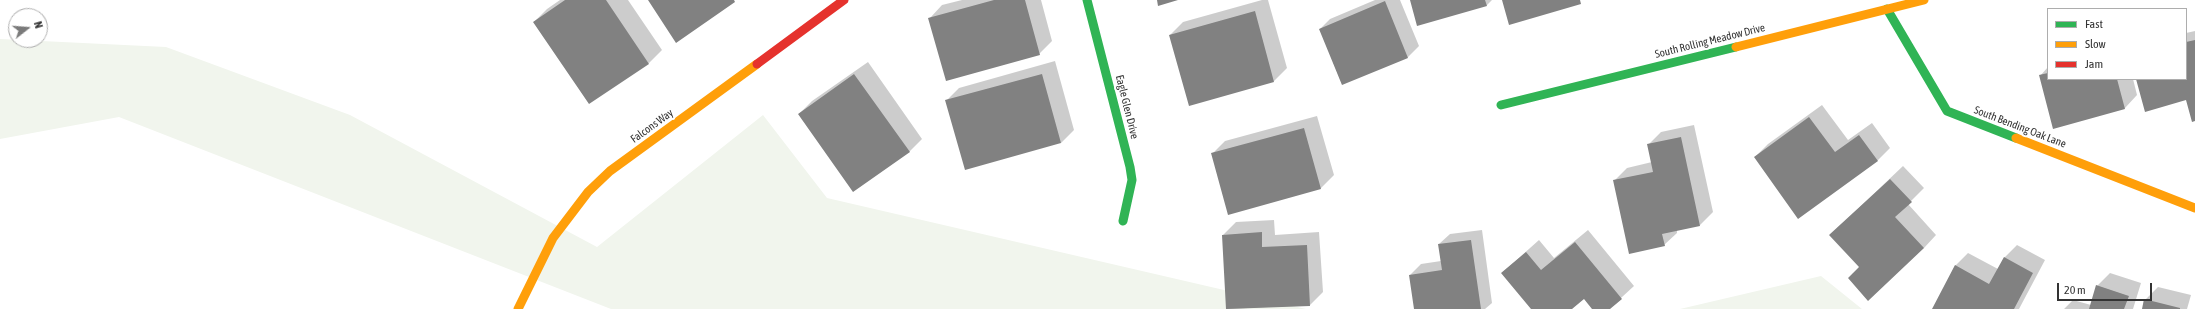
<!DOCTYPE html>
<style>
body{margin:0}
#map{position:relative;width:2195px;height:309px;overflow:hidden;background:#fff;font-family:"Asap Condensed",sans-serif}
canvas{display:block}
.legend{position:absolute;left:2047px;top:8px;width:140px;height:72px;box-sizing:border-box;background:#fff;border:1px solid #adadad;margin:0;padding:5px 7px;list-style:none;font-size:12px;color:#333}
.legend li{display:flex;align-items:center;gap:8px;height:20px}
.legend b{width:20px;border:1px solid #adadad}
.north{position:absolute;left:8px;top:8px;width:40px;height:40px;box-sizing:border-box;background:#fff;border:1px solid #adadad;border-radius:50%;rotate:73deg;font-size:11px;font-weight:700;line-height:16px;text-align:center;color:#333}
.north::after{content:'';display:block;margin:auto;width:14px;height:18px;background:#7a7a7a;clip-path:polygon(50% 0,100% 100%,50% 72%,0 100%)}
.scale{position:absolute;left:2057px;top:283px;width:95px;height:18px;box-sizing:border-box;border:2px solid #333;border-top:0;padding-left:5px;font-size:12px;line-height:14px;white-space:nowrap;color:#333;-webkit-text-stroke:3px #fff;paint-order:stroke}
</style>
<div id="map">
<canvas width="2195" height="309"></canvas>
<ul class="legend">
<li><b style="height:5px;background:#30b455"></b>Fast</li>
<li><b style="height:5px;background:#ff9f0a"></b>Slow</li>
<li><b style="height:5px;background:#e5322d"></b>Jam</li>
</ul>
<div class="north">N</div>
<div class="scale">20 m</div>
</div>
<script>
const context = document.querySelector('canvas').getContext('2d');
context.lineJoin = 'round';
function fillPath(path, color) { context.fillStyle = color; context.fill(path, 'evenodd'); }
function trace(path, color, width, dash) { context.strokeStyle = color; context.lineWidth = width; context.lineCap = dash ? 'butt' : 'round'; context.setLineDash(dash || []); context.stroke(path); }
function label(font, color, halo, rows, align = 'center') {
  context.font = font + ' "Asap Condensed",sans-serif'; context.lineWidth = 4; context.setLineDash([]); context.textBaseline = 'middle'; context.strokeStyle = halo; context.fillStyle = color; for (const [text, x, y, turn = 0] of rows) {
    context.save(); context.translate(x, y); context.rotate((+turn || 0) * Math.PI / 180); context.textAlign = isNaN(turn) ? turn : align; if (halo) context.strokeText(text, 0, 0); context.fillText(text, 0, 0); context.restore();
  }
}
const green = new Path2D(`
 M0,39L166,47L350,115L597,247L763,115L827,198L1306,309H611L119,117L0,139Z
 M1821,276L1862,309H1680Z`);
const shadow = new Path2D(`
 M560,0H628L662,50L649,63L589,103L534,22L547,9Z
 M962,0H1041L1052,41L1039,54L930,18L942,5Z
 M1262,0H1268L1287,68L1274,81L1190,104L1170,35L1183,22Z
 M1375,0H1400L1419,46L1408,57L1342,84L1320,29L1330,19Z
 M1411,0H1492L1487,5Z
 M2195,31V120L2187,99L2137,79H2186V33Z
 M1055,61L1074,130L1061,143L946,101L959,88Z
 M868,62L922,139L909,152L799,114L812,101Z
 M2048,67V79H2133L2137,95L2125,108L2054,128L2040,76Z
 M1822,105L1848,140L1872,123L1890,148L1877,161L1755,157L1768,144Z
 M1317,116L1334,175L1321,188L1229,214L1212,154L1225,141Z
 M1694,125L1713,212L1700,225L1677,230V233L1664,245L1614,181L1627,168L1652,162L1648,145L1661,132Z
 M1903,166L1924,188L1908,204L1936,235L1924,248L1860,267L1843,223Z
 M1274,220L1275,235L1319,232L1323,292L1310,305L1227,309L1223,235L1236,222Z
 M1482,230L1492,303L1485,309H1415L1410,275L1421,264L1441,261L1439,244L1450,234Z
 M1588,230L1634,286L1609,309H1593L1584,297L1570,309H1532L1502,273L1539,240L1554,258Z
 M2017,245L2045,260L2019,309H1933L1955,266L1968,253L1998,269L2004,258Z
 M2110,273L2141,283L2133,309H2064L2073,300L2091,305L2097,286Z
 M2158,287L2191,295L2187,309H2143L2145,300Z`);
const building = new Path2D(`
 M565,0H606L649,64L589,104L533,22Z
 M648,0H734L735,2L676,43Z
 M994,0H1025L1040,55L946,81L928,18Z
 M1157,0H1178L1158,6Z
 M1410,0H1485L1487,6L1417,26Z
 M1502,0H1580L1581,4L1509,25Z
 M1385,1L1408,58L1342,85L1319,29Z
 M1255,11L1274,82L1189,106L1169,35Z
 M2195,40V121L2192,122L2186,100L2145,112L2136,79H2186V42Z
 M2048,73V79H2117L2125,109L2053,129L2039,75Z
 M854,74L910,152L853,192L798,114Z
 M1042,74L1061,143L965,170L945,100Z
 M1809,117L1835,152L1859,135L1878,161L1798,219L1754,157Z
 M1304,128L1321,189L1228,215L1211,153Z
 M1681,137L1700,226L1662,234L1665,246L1629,254L1613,180L1653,172L1647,144Z
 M1890,179L1912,202L1895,217L1924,248L1868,301L1848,278L1859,267L1829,235Z
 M1262,232V247L1307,245L1310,306L1226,309L1222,235Z
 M1471,240L1481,309H1414L1409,275L1442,270L1438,244Z
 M1575,242L1622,299L1610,309H1592L1584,299L1572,309H1531L1501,273L1526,252L1541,270Z
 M2004,257L2033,273L2014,309H1932L1955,265L1989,284Z
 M2096,285L2129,296L2124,309H2089Z
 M2144,299L2180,308V309H2142Z`);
const fast = new Path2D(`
 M1087,0L1130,167L1132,180L1123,221
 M1887,9L1947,111L2016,138
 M1501,105L1736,47`);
const slow = new Path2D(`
 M1736,47L1924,0
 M2016,138L2195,208
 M518,309L553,238L588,192L610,171L757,64`);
const jam = new Path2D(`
 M757,64L844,0`);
const streetNames = [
 ["South Rolling Meadow Drive",1710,41,-14],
 ["Eagle Glen Drive",1127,107,76],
 ["Falcons Way",652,126,-36],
 ["South Bending Oak Lane",2020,127,21]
];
fillPath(green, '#f1f5ed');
fillPath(shadow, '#0003');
fillPath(building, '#818181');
trace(fast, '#30b455', 9);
trace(slow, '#ff9f0a', 9);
trace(jam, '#e5322d', 9);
label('11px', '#333', '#fff', streetNames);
</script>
